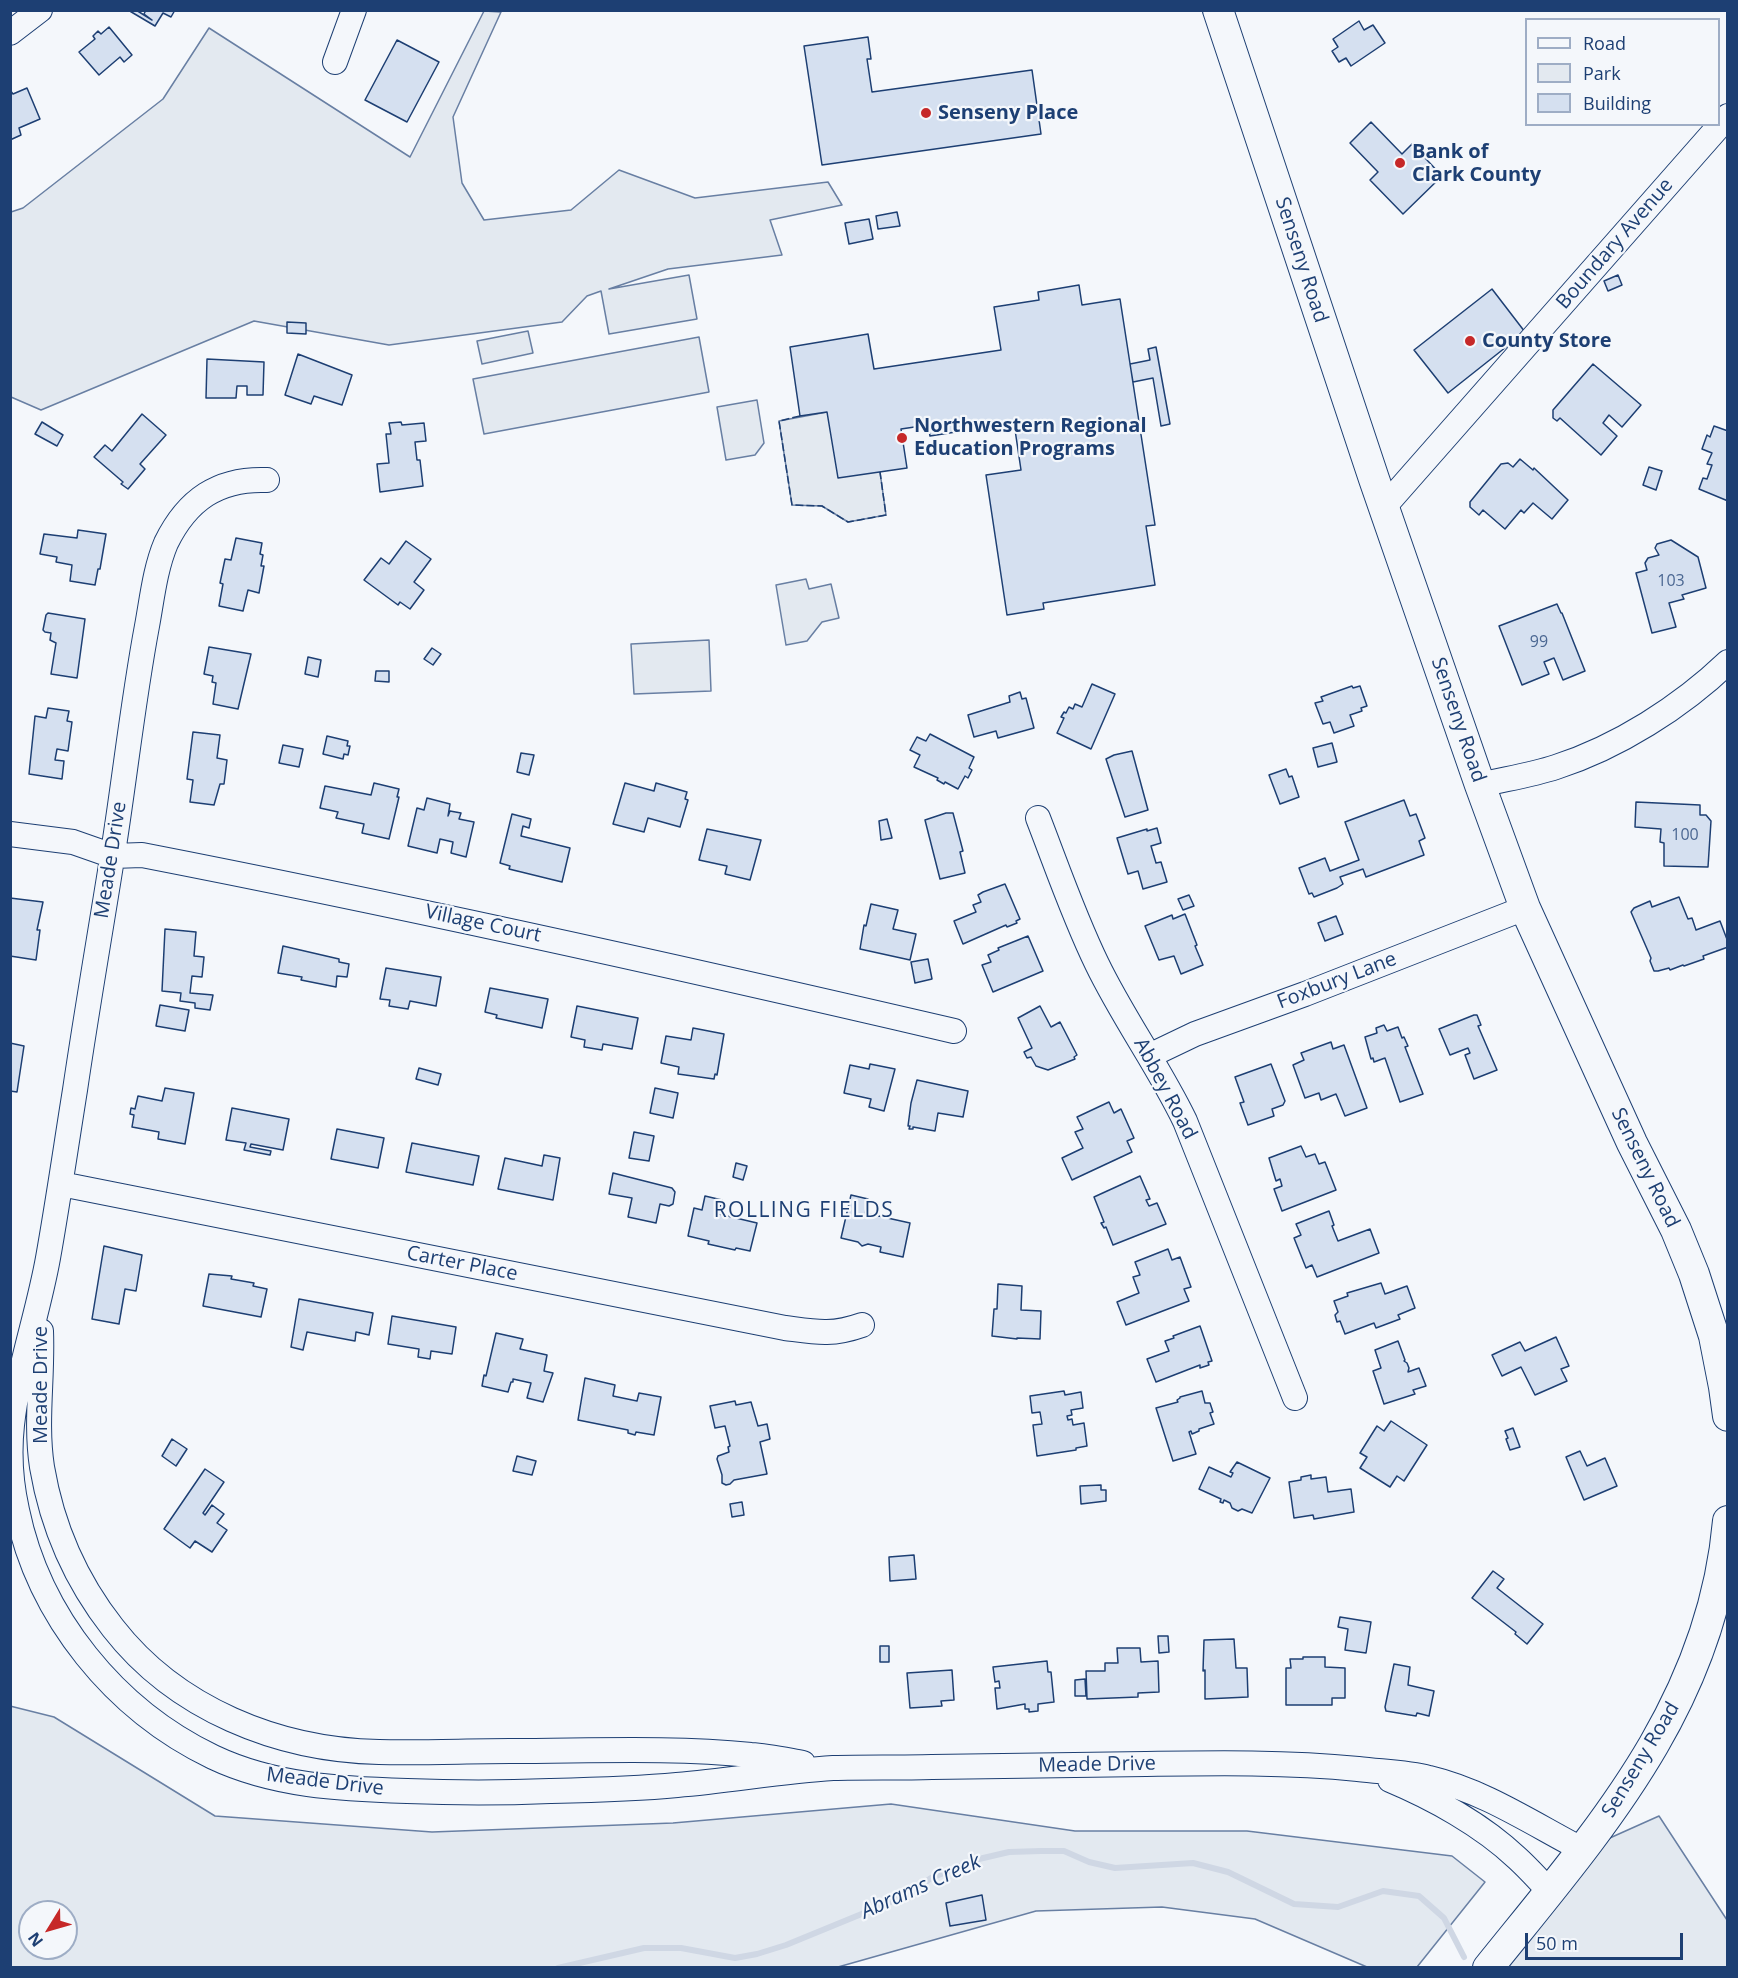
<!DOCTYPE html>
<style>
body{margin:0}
#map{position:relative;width:1738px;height:1978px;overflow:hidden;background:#f4f7fb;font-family:"Open Sans",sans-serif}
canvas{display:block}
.frame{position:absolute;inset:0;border:12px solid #1d3f73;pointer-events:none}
.legend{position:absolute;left:1525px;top:18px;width:195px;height:108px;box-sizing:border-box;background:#f4f7fb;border:2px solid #9eadc5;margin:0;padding:8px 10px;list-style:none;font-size:18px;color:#1d3f73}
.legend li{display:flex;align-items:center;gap:12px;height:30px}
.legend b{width:30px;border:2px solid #9eadc5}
.north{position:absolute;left:18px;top:1900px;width:60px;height:60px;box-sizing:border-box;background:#f4f7fb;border:2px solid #9eadc5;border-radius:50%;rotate:233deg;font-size:16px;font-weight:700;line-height:24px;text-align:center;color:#1d3f73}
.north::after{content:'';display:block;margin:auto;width:21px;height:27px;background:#c62828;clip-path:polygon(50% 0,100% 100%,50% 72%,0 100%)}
.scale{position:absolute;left:1525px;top:1933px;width:158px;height:27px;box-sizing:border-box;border:3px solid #1d3f73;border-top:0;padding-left:8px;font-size:18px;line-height:21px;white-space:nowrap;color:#1d3f73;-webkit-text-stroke:4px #f4f7fb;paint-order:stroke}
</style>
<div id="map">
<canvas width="1738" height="1978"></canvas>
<div class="frame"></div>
<ul class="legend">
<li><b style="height:8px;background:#f4f7fb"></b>Road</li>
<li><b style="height:16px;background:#e3e9f0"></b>Park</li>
<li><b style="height:16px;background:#d5e0f0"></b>Building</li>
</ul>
<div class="north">N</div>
<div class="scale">50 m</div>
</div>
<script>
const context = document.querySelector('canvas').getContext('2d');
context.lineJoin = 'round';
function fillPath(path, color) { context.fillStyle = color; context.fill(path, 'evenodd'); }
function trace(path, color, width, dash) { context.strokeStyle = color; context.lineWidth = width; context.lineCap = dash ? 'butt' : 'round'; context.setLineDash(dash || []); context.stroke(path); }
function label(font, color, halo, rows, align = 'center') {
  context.font = font + ' "Open Sans",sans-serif'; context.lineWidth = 4.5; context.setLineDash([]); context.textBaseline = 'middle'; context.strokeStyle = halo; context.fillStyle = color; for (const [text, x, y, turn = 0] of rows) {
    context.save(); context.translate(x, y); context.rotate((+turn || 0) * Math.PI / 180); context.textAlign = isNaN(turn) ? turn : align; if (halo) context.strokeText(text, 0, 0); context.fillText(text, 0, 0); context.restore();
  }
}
const green = new Path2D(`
 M484,11L501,12L453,117L462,183L484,220L571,210L619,170L695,198L828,182L842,205L770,220L782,255L668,269L609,289L689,275L697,319L609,334L601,291L587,296L562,322L389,345L254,321L41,410L11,397V212L23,208L163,99L209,28L410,157Z
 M528,331L533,353L482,364L477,341Z
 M699,337L709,392L484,434L473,379Z
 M757,400L764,443L755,455L726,460L717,407Z
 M827,412L880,472L886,515L848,522L822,506L792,505L779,421Z
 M806,579L809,589L831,584L839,618L822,622L807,641L786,645L776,585Z
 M709,640L711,691L634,694L631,644Z
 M10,1706L54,1717L215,1816L432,1832L673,1823L891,1804L1075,1831H1247L1452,1856L1485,1882L1417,1967H1367L1255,1919L1162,1907L1036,1911L838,1967H11ZM30,1912H66V1948H30Z
 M1659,1816L1727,1920V1967L1488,1968L1583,1850Z`);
const stream = new Path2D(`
 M558,1968L644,1948H681L735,1958L757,1954L786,1945L886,1904L912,1892L931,1878L979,1859L1009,1852L1041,1851H1064L1089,1862L1115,1868L1193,1863L1228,1872L1294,1904L1338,1907L1383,1891L1419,1896L1444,1918L1464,1957`);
const building = new Path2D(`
 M128,10H136L152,20L144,14L146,10H175L171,17L163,13L155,26Z
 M1359,21L1364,30L1373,25L1385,43L1351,66L1346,58L1339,62L1332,51L1338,47L1333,39Z
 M109,27L132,55L124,62L120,57L99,75L79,52L95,39L93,36L98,31L101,34Z
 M868,37L871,59H867L872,92L1032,70L1041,134L822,165L804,46Z
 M397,40L439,62L407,122L365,100Z
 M27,88L40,119L19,128L21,135L10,140V90L13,94Z
 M1371,122L1402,154L1412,144L1442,176L1403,214L1370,180L1378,172L1350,143Z
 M897,212L900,226L878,229L876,216Z
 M869,219L873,239L849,244L845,223Z
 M1618,275L1622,285L1608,291L1604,281Z
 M1079,285L1082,305L1120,299L1155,525L1146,526L1155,585L1043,603L1044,609L1007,615L986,475L1021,470L1014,423L930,436L928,425L901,429L907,468L838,478L827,412L800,416L790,347L868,334L874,369L1001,350L994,307L1039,300L1038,292Z
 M1492,289L1525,332L1448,393L1414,350Z
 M287,322L306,323V334L287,333Z
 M1156,347L1170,424L1161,426L1153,378L1133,382L1130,364L1150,360L1148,349Z
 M298,354L352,375L342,405L314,396L311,404L285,395Z
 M207,359L264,362L263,395H247V386H237L236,398H206Z
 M1593,364L1641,405L1622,427L1609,415L1603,423L1617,436L1601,455L1560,418L1557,421L1553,418V410Z
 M142,414L166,435L140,464L145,469L128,489L121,484L123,482L94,457L105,445L112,451Z
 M42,422L63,435L57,446L35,434Z
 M401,422L402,425L424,423L426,441L415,442L417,460H420L423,486L380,492L377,464L389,463L386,434H391L389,423Z
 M1714,426L1728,431V501L1699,489L1703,478L1707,479L1712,465L1707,464L1712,453L1702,449L1707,435L1710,437Z
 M1520,459L1533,470L1534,468L1568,500L1552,519L1533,503L1524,513L1521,510L1505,529L1483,510L1479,515L1470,507V502L1501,464L1508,463L1513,467Z
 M1649,467L1662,471L1656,490L1643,485Z
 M78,530L106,534L100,569H98L95,585L70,581L72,565L56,562L57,557L40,554L44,534L77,538Z
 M236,538L262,543L260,554L263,555L261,566H264L259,593L248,590L243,611L219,606L223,584L220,583L225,559L231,560Z
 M1671,540L1698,557L1706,588L1682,595L1684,599L1669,603L1676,627L1652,633L1636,573L1647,570L1645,563L1648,558L1659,555L1655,548L1657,544Z
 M406,541L431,559L414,582L424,590L410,609L400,602L398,605L364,580L381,558L389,564Z
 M1557,604L1561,613H1562L1585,671L1563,680L1554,658L1544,662L1549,674L1522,685L1499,626Z
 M48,613L85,619L77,678L51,674L56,643L50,640L51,633L45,632L43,630L46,615Z
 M209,647L251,654L238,709L213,704L216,683L212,682L213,676L204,674Z
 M432,648L441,654L433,665L424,659Z
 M308,657L321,660L318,677L305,674Z
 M376,671H389V682L375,681Z
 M1092,684L1115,694L1091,749L1057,733L1064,718L1061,717L1064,712L1066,713L1069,707L1073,709L1075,704L1082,707Z
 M1352,686L1353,688L1360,686L1367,706L1361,708L1362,711L1350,715L1354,726L1334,733L1330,722L1323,724L1315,703L1323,701L1321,697Z
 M1020,692L1022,699L1026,698L1034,728L998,738L996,731L974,737L968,715L1010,702L1009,696Z
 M48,708L69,711L67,721L72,722L68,751L57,749L55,760L64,761L62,779L29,774L35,716L46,718Z
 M193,732L220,735L217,758L227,760L224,784H220L214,805L190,802L193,780L187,779Z
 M930,734L974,757L969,768L972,770L968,778L965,776L958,789L945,782L944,784L937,780L938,778L914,767L920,755L910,750L917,737L926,741Z
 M327,736L348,741L347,746H350L348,755L344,754L343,759L323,754Z
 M1332,743L1337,762L1318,767L1313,748Z
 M283,745L303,749L299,767L279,763Z
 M1132,751L1148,810L1125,817L1106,759L1114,755Z
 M521,753L534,755L529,775L517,772Z
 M1286,769L1289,777L1292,776L1299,797L1280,804L1269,775Z
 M374,783L399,789L397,797H399L389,839L362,833L364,824L336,818L338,812L320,808L325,786L371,795Z
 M625,783L654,791L656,783L687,792L685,799L688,800L680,827L648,818L644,832L613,824Z
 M427,798L450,804L448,816L450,811L461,813L459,819L474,822L466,857L451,853L453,842L440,839L437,853L408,846L417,808L424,810Z
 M1404,800L1410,816L1416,814L1425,838L1419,841L1424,855L1366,877L1363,869L1340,877L1343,884L1337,888L1314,897L1312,893L1309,894L1299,868L1325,858L1330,871L1359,860L1345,822Z
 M1636,802L1700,805V815H1706L1711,821L1708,867L1664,866V843L1660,842L1661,829L1635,827Z
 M946,813H953L963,851L960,852L965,873L940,879L925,820Z
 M512,814L531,819L529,828L523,826L521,836L570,848L562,882L509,869L510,866L500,863Z
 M887,819L892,838L881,840L879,821Z
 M1157,828L1161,843L1151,846L1156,863L1161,862L1167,882L1143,889L1138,871L1128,874L1117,838L1147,829V831Z
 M707,829L761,840L750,880L725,874L727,866L699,860Z
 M1005,884L1020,919L1016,921L1017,923L1007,927L1006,925L963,944L954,921L976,912L973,905L981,902L978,895L983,892Z
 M1189,895L1194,906L1183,910L1178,899Z
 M1679,897L1688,919L1692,918L1696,930L1720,921L1728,942V947L1703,956L1704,959L1684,966L1683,965L1670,970L1669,968L1658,971H1654L1650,961L1651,958L1631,912L1634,908L1650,901L1652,907Z
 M10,898L43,902L37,930H40L36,960L10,956Z
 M871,904L898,910L893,929L916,934L910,960L860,949L864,925L866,926Z
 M1185,914L1197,945L1195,946L1203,965L1181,974L1174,956L1159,960L1145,926L1172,915L1173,919Z
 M1336,916L1343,934L1325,941L1318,923Z
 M165,929L196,932L194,956L204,957L202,977L192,976L190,993L213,995L210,1010L195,1008V1003L180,1001L181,993L162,991Z
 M1028,936L1043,971L993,992L982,965L991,962L988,955L999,950L998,948Z
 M283,946L339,959V962L349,964L347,977L337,976L336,987L301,980L302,977L278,973Z
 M928,959L932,979L915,983L911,962Z
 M386,968L441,977L436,1006L410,1001L408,1009L389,1006L390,1000L380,999Z
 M490,988L548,999L542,1028L496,1018L497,1015L485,1012Z
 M160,1005L189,1010L185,1031L156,1026Z
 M577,1006L638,1018L632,1049L603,1044L602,1050L584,1047L585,1040L571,1037Z
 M1040,1006L1051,1027L1060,1022L1077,1055L1074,1057L1075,1059L1048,1070L1036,1066L1031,1057L1027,1058L1024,1052L1032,1048L1018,1018Z
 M1474,1015H1477L1481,1025L1478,1026L1497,1070L1474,1079L1465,1055L1470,1053L1468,1048L1450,1055L1439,1029Z
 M1384,1025L1387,1031L1398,1027L1402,1038L1404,1037L1408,1046L1405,1047L1423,1094L1400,1102L1385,1058L1374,1062L1373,1058L1371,1059L1365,1037L1377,1033L1376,1028Z
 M693,1028L724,1034L717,1075L715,1074L714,1079L678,1074L679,1067L661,1063L666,1036L691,1040Z
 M1331,1042L1333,1049L1344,1045L1367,1108L1345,1116L1336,1094L1321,1100L1319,1093L1305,1098L1293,1065L1304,1060L1301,1053Z
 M10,1043L24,1046L17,1092L10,1091Z
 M870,1064L895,1069L884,1111L869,1107L871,1099L844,1093L850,1065L869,1069Z
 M1271,1064L1285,1101L1283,1105L1272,1109L1274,1116L1248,1125L1240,1103L1244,1102L1235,1077Z
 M419,1068L441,1074L438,1085L416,1079Z
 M917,1080L968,1091L963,1117L938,1113L935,1131L913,1127V1129H909L910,1126H908L911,1103Z
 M165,1088L194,1093L185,1144L158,1139L159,1132L132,1127L134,1115L130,1114L131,1108L135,1109L138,1096L162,1101Z
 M655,1088L678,1093L673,1118L650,1113Z
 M1109,1102L1114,1113L1121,1109L1134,1138L1127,1141L1132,1152L1072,1180L1062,1158L1083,1148L1075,1132L1083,1129L1077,1117Z
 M232,1108L289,1119L283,1150L251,1144L250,1147L271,1151L270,1155L244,1150L246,1143L226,1140Z
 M337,1129L384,1138L378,1168L331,1159Z
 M634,1132L654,1136L649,1161L629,1158Z
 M412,1143L479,1156L473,1185L406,1172Z
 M1301,1146L1306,1157L1315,1154L1319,1164L1325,1162L1336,1190L1282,1211L1274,1189L1282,1186L1280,1179L1276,1181L1269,1158Z
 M544,1155L560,1158L553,1200L498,1189L505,1158L542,1166Z
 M736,1163L747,1166L743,1180L733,1177Z
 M613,1173L672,1188L675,1192L673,1204L669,1206L660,1204L656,1223L628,1217L632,1198L609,1194Z
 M1140,1176L1150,1199L1146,1200L1149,1206L1157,1203L1166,1224L1113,1245L1106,1227L1104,1228L1101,1223L1104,1222L1094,1197Z
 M851,1195L868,1199L865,1213L910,1223L903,1257L880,1252L881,1247L868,1244L862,1246L858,1242L841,1238Z
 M705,1196L722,1200L719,1214L757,1223L750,1251L736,1248L735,1250L708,1244L709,1241L688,1236L694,1208L702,1210Z
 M1329,1211L1334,1225L1332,1226L1338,1241L1370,1229L1379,1253L1317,1277L1312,1265L1306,1268L1294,1238L1301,1235L1296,1224Z
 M104,1246L142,1255L136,1291L125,1289L119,1324L92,1319Z
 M1168,1249L1172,1260L1180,1257L1191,1287L1184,1289L1189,1301L1126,1325L1117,1302L1139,1293L1133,1277L1140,1275L1135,1262Z
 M209,1274L232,1276L231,1279L254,1283L253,1286L267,1289L261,1317L203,1306Z
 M1381,1283L1385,1294L1407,1286L1415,1308L1398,1315L1400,1319L1376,1328L1374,1323L1345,1334L1340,1321L1337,1322L1335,1315L1338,1312L1334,1301L1348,1296L1347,1293Z
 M998,1284L1022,1286L1021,1310L1041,1311L1040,1339L1017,1338V1339L992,1336L994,1309H997Z
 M299,1299L373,1313L369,1335L356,1332L355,1341L307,1332L303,1350L291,1347Z
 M392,1316L456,1327L452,1354L431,1351L430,1359L418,1357L419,1349L388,1344Z
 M1200,1326L1212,1361L1208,1362L1209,1365L1200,1368V1365L1156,1382L1147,1359L1169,1351L1165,1341L1174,1338L1173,1336Z
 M496,1333L523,1339L520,1349L547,1355L544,1371L553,1373L543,1402L527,1398L531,1383L513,1379V1382H511L508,1392L482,1386L484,1375L486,1376Z
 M1556,1337L1569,1366L1561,1369L1567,1381L1535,1395L1521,1367L1502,1376L1492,1355L1520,1342L1525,1351Z
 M1398,1341L1405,1360L1404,1361L1407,1363L1409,1368L1408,1372L1419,1368L1426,1386L1413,1390L1415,1394L1384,1404L1373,1371L1381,1368L1375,1350Z
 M585,1378L615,1385L613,1396L637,1401L639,1393L661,1397L654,1435L636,1432L635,1435L628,1433V1430L578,1420Z
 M1064,1391L1065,1395L1081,1392L1083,1408L1071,1410L1072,1415L1067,1416L1068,1420L1072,1419L1073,1425L1084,1423L1087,1446L1076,1448V1450L1037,1456L1033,1425L1042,1424L1040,1412L1032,1413L1030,1396Z
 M1202,1391L1205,1403H1210L1213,1412L1210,1413L1214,1424L1199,1429V1431L1192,1434L1191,1431L1189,1432L1196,1454L1173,1461L1156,1408L1178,1402L1177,1400L1180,1398V1397Z
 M735,1401L736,1405L751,1402L758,1426L767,1424L770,1439L760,1442L767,1474L734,1480L730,1484L726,1485L722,1483V1475L717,1459L718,1456L729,1452L728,1447L730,1446L725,1426L715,1428L710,1406Z
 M1391,1421L1427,1445L1404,1481L1397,1476L1390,1487L1360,1468L1367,1457L1360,1453L1377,1426L1384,1431Z
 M1513,1428L1520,1447L1510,1450L1506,1439L1508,1438L1505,1431Z
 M172,1439L187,1449L176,1466L162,1456Z
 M1580,1451L1587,1466L1605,1458L1617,1486L1584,1500L1566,1457Z
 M517,1456L536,1461L532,1475L513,1471Z
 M1237,1462L1270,1478L1252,1513L1242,1509L1238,1511L1232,1508L1230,1503L1224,1500L1223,1503L1220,1502L1221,1499L1199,1489L1209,1467L1231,1477L1233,1473L1230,1472Z
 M205,1469L224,1482L203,1513L205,1515L212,1505L224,1514L217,1523L227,1530L212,1552L195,1541L190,1548L164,1529Z
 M1311,1475V1479L1326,1477L1328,1492L1351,1489L1354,1512L1314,1519L1313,1515L1294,1518L1289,1482L1301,1480V1477Z
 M1101,1485V1490H1106V1501L1081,1504L1080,1486Z
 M742,1502L744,1515L732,1517L730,1504Z
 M914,1555L916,1579L890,1581L889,1557Z
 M1493,1571L1504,1579L1497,1588L1543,1624L1527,1644L1515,1634L1516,1632L1472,1598Z
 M1340,1617L1371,1622L1366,1653L1345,1650L1348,1629L1338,1627Z
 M1158,1636H1168L1169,1652L1159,1653Z
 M1234,1639L1236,1668H1247L1248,1697L1205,1699V1670L1203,1671L1204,1640Z
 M880,1646H889V1662H880Z
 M1117,1648H1140L1141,1662L1158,1661L1159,1692L1138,1693V1697L1087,1699L1086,1671H1105V1663H1118Z
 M1303,1657H1325V1667L1345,1668V1698H1332V1705H1286V1668H1291L1290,1659H1303Z
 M1047,1661L1048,1672H1051L1054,1702L1038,1704V1711L1029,1712V1709H1025V1704L997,1709L995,1688H1000L999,1681L995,1682L993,1667Z
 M1394,1664L1410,1667L1408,1685L1434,1691L1429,1716L1417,1713L1416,1716L1386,1711L1385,1707Z
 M952,1670L954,1700L941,1701L942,1706L910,1708L907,1673Z
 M1085,1679L1086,1696H1075V1680Z
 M982,1895L986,1920L950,1926L946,1903Z`);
const minor = new Path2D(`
 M10,33L40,10
 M335,62L354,10
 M267,480C218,478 187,500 166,543C155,569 152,599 147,626C132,706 124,786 111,865C99,940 86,1015 75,1090C66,1146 58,1202 48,1258C38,1314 18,1369 12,1425C9,1452 11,1483 17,1510C39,1617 115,1710 213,1757C274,1786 341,1789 407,1791C455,1793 502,1793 550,1791C592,1790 635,1789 677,1785C729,1781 781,1771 833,1768C866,1767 899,1768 932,1767C1003,1766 1074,1765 1146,1764C1217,1763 1287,1762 1358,1769C1382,1772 1406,1772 1429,1778C1484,1791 1533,1824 1583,1850
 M1384,507L1728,116
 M1480,785C1505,779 1532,775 1556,767C1618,747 1681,707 1728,662
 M1038,818C1057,867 1074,917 1097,964C1123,1018 1159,1067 1185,1121L1295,1398
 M10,834L73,842L113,856L142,855C414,908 684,968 954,1031
 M1149,1056L1195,1034L1305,994L1525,908
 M61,1184L785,1328C815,1332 831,1336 862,1325
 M41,1331C43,1377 35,1422 42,1467C52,1526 76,1581 113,1628C176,1709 278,1750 379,1752C423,1753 467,1751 510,1751C590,1751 671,1747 751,1755C768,1756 786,1760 803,1763
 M1390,1780C1433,1798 1482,1825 1517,1858C1528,1868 1539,1880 1549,1891`);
const major = new Path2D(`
 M1218,10L1374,479L1480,785L1525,908L1632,1143L1676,1230L1694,1274L1714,1336L1724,1387L1728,1416
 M1488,1968C1598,1831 1712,1705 1728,1521`);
const fence = new Path2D(`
 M800,416L779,421L792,505L822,506L848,522L886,515L880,472`);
const markers = [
 [926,113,6,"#c62828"],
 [1400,163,6,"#c62828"],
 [1470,341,6,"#c62828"],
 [902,438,6,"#c62828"]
];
const numberNames = [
 ["103",1671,581],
 ["99",1539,642],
 ["100",1685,835]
];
const poiNames = [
 ["Senseny Place",938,113],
 ["Bank of",1412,152],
 ["Clark County",1412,175],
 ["County Store",1482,341],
 ["Northwestern Regional",914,426],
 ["Education Programs",914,449]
];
const streetNames = [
 ["Boundary Avenue",1615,244,-49],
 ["Senseny Road",1301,260,72],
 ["Senseny Road",1458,720,71],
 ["Meade Drive",111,860,-81],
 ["Village Court",483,924,12],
 ["Foxbury Lane",1337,981,-21],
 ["Abbey Road",1165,1089,62],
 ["Senseny Road",1645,1168,64],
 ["Carter Place",462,1264,11],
 ["Meade Drive",41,1385,-90],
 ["Senseny Road",1641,1760,-59],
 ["Meade Drive",1097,1765,-1],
 ["Meade Drive",325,1782,7]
];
const neighbourhoodNames = [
 ["ROLLING FIELDS",804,1211]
];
const waterNames = [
 ["Abrams Creek",921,1887,-24]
];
fillPath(green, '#e3e9f0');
trace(green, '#687fa3', 1.5);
trace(stream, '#cfd7e4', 6);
fillPath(building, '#d5e0f0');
trace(building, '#1d3f73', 1.5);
trace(minor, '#1d3f73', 26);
trace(major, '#1d3f73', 32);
trace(minor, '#f4f7fb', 24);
trace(major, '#f4f7fb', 30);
trace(fence, '#1d3f73', 1.5, [8, 3]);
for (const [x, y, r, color] of markers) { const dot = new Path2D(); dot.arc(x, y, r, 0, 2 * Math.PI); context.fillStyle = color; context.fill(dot); trace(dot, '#f4f7fb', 2); }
label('16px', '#4b6792', null, numberNames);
label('bold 20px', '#1d3f73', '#f4f7fb', poiNames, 'left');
label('20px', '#1d3f73', '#f4f7fb', streetNames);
context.letterSpacing = '1.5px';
label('21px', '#1d3f73', '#f4f7fb', neighbourhoodNames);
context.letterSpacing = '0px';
label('italic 21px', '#1d3f73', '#f4f7fb', waterNames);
</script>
